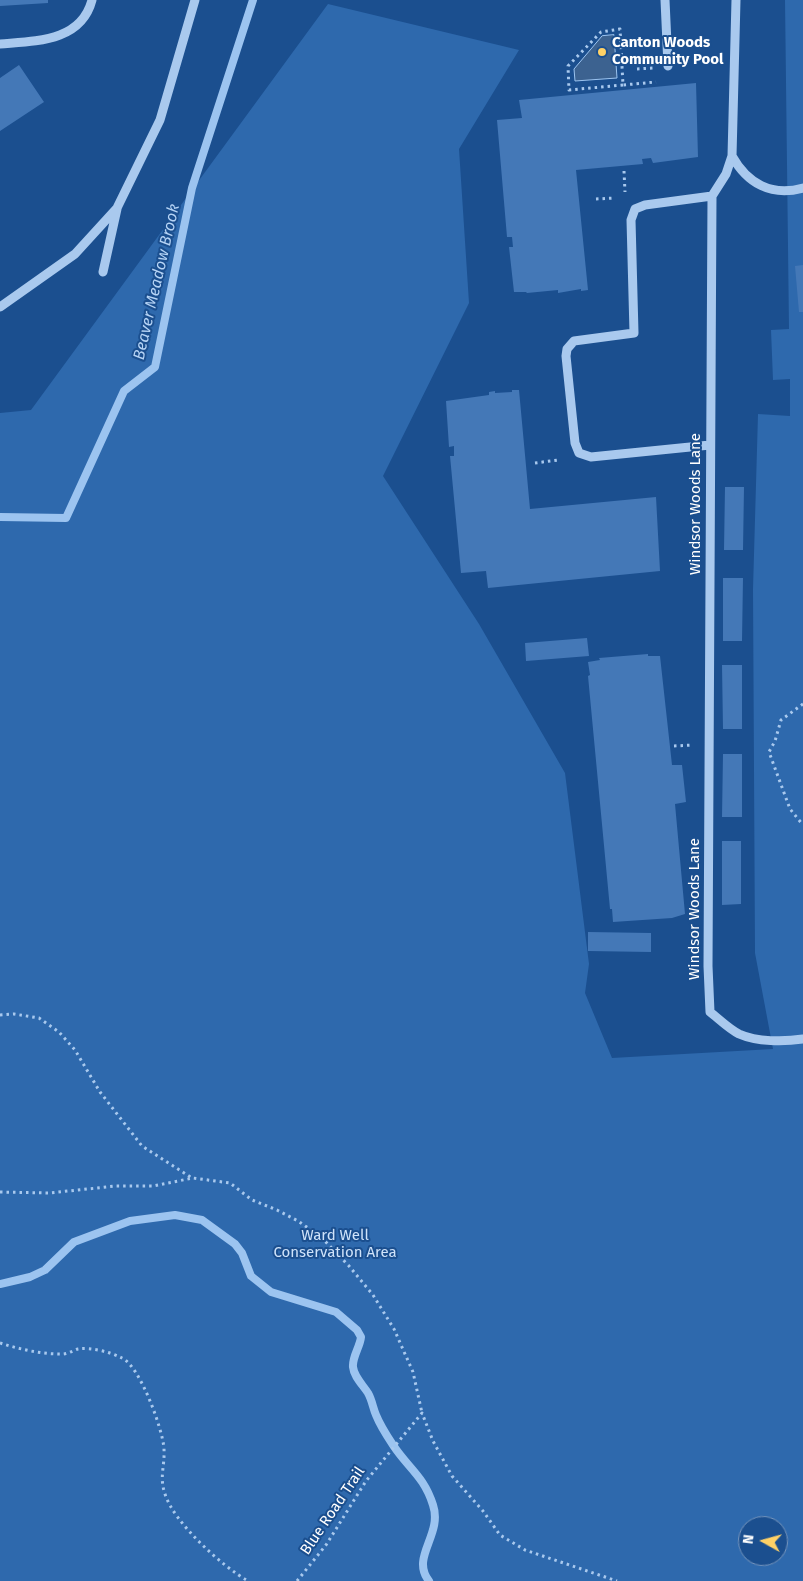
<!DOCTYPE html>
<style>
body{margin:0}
#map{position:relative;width:803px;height:1581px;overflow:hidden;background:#1b4f8f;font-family:"Fira Sans",sans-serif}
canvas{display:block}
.north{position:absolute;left:738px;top:1516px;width:50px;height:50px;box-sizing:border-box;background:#1b4f8f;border:1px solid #7695bc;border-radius:50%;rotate:277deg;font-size:14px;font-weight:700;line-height:20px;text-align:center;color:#fff}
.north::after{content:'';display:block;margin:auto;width:18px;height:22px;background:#ffd166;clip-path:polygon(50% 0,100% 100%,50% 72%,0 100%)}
</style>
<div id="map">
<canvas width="803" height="1581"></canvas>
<div class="north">N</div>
</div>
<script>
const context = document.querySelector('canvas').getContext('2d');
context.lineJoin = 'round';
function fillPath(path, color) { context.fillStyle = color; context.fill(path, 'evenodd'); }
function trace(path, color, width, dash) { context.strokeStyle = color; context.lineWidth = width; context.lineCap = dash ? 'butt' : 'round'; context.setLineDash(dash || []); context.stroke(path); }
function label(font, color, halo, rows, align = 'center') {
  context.font = font + ' "Fira Sans",sans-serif'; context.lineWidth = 4; context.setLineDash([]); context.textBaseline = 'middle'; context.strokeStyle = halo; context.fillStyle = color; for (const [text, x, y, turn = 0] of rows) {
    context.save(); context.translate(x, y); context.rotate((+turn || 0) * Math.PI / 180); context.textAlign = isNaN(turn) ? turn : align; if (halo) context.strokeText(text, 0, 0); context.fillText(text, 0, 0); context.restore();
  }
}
const green = new Path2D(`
 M785,0H803V1581H0V413L31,410L328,4L519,50L459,149L469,303L383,476L479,624L565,773L589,964L585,993L612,1058L773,1049L755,953L753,589L758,414L790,416V379L773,380L771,330L789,329ZM748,1526H778V1556H748Z`);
const water = new Path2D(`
 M614,35L617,78L575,81L574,69L602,36Z`);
const stream = new Path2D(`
 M0,517L66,518L124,391L155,367L192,188L253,0
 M0,1284L30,1277L45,1270L74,1242L130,1221L175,1215L202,1220L235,1244L242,1253L251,1276L271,1292L336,1312L357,1330L361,1337C360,1347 352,1357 353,1367C354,1377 363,1385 368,1393C372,1400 373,1408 376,1415C380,1425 387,1436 393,1445C408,1468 424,1476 433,1505C443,1535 410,1557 429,1581`);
const building = new Path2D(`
 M0,0H48V3L0,6Z
 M19,65L44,102L0,131V78Z
 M696,83L698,157L653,163L651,158L642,159L643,164L576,170L588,290L581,291V289L558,293V290L527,293L526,292H514L509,247H513L512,237H507L497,120L522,118L519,100Z
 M803,265V312H799L795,266Z
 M512,390H519L530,509L656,497L660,571L488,588L486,571L461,573L450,456H454V446L449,447L446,401L489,395V392L495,391V393L512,392Z
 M725,487H744L743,550H724Z
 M723,578H743L742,641H723Z
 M587,638L589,656L526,661L525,643Z
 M648,654V656H660L672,765H682L686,802L675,804L685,914L672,918L613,922L612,909H610L588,676L590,675L588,662L600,660L599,658Z
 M722,665H742V729H723Z
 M723,754H742V817H722Z
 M722,841H741V904L722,905Z
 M588,932L651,933V952L588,951Z`);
const path = new Path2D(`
 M637,69L654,68
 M623,85L569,90L568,66L601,32L620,29L623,85L656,82
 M624,171L625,192
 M596,199L615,198
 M535,463L558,460
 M803,704L781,720L775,741L769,752L790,809L803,825
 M674,746L693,745
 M0,1015L14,1014L39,1018L59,1032L75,1050L100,1092L142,1146L192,1178
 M0,1192L49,1193L116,1186H153L193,1178L230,1183L252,1200L277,1210L298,1221L321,1237L349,1266L373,1295L394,1329L413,1372L422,1413
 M0,1343C19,1349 40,1354 60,1354C66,1355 72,1351 78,1349C91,1347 110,1352 122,1358C140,1366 163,1430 164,1449C165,1466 159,1477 165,1494C174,1523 222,1566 248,1581
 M297,1581L326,1545L366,1481L422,1413L433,1441L452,1476L483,1511L500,1535L525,1550L617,1581`);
const minor = new Path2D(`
 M665,0L668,66
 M736,0L732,156L726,174L712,196L708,966L710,1012C719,1019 729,1029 739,1034C757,1042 784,1042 803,1039
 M0,44C35,41 81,42 92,0
 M732,156C747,183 771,197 803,188
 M103,272L117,209
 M0,307L75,254L117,208L160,120L195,0
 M710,445L591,457L579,453L575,443L566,356L567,349L574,341L634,333L631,220L635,209L645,205L712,196`);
const markers = [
 [602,52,5,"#ffd166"]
];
const poiNames = [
 ["Canton Woods",612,43],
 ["Community Pool",612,60]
];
const streetNames = [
 ["Windsor Woods Lane",696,504,-90],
 ["Windsor Woods Lane",695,909,-90],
 ["Blue Road Trail",333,1511,-56]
];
const parkNames = [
 ["Ward Well",335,1236],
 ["Conservation Area",335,1253]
];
const waterNames = [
 ["Beaver Meadow Brook",157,282,-77]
];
fillPath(green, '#2e69ad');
fillPath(water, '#3c6290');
trace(water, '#9cc4f0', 1);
trace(stream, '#9cc4f0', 8);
fillPath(building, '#4478b7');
trace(path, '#a9c9ee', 3, [2.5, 4]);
trace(minor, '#a9c9ee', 9);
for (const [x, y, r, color] of markers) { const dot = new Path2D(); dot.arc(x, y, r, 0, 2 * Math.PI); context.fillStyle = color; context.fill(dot); trace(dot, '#1b4f8f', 2); }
label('bold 15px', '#fff', '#1b4f8f', poiNames, 'left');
label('15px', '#fff', '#1b4f8f', streetNames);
label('15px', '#cfe3fa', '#1b4f8f', parkNames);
label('italic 16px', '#b5d3f5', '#1b4f8f', waterNames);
</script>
